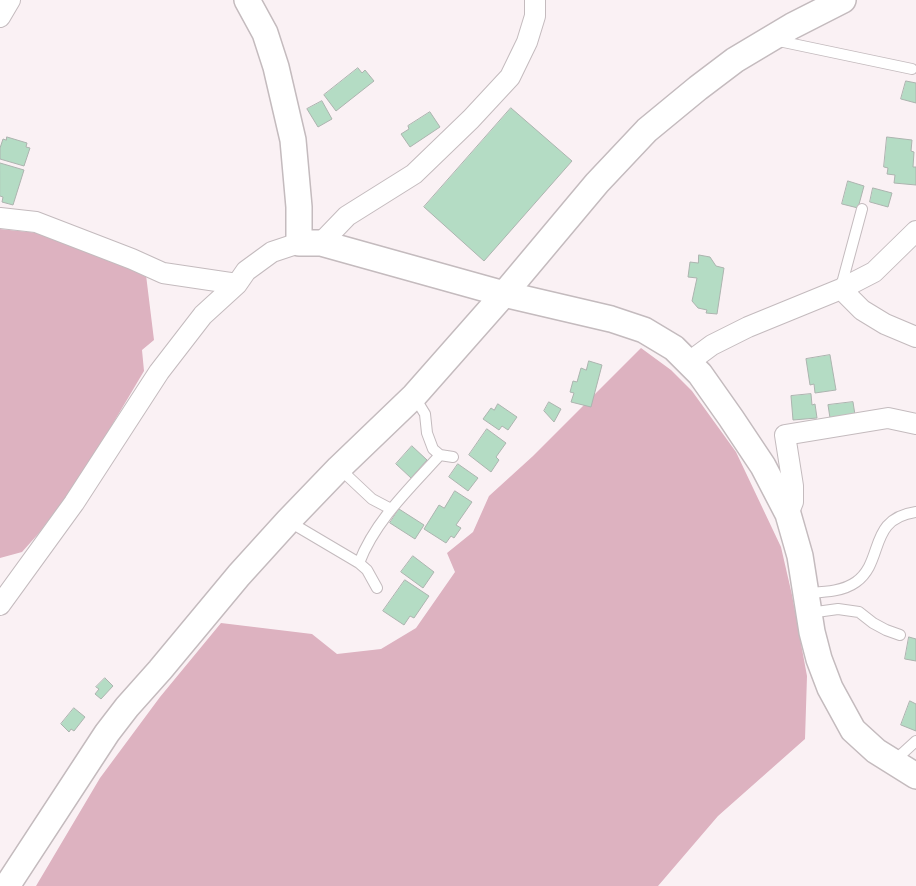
<!DOCTYPE html>
<style>
body{margin:0}
canvas{display:block;background:#faf1f4}
</style>
<canvas width="916" height="886"></canvas>
<script>
const context = document.querySelector('canvas').getContext('2d');
context.lineJoin = 'round';
function fillPath(path, color) { context.fillStyle = color; context.fill(path, 'evenodd'); }
function trace(path, color, width, dash) { context.strokeStyle = color; context.lineWidth = width; context.lineCap = dash ? 'butt' : 'round'; context.setLineDash(dash || []); context.stroke(path); }
const forest = new Path2D(`
 M0,229L58,235L146,275L154,340L142,350L144,371L83,474L39,533L22,552L0,558Z
 M641,348L671,370L692,391L736,452L781,547L792,595L807,676L805,739L718,816L658,886H36L100,778L160,697L221,623L312,634L337,654L381,649L416,628L455,572L447,553L473,532L489,496L533,456Z`);
const building = new Path2D(`
 M358,68L362,73L365,70L374,81L336,111L324,95Z
 M906,81L916,83V103L901,99Z
 M322,101L332,119L318,127L307,109Z
 M511,108L572,161L484,261L424,207Z
 M430,112L440,127L410,147L401,134L409,129L408,126Z
 M7,137L27,143L26,147L30,148L24,166L0,159V148L3,139L6,140Z
 M887,137L912,140L911,151L914,152L913,167H916V185L894,183L895,175L887,174L888,168L884,167Z
 M0,163L24,170L13,205L2,202L3,197L0,196Z
 M848,181L864,186L858,208L842,204Z
 M873,188L892,193L888,207L870,202Z
 M699,255L710,257L716,266L724,268L717,314L706,313L707,310L698,308L692,301L697,278L688,277L690,262L698,263Z
 M830,355L836,390L815,393L814,384L810,385L806,359Z
 M589,361L602,365L591,407L571,402L574,393L570,392L573,381L577,382L581,368L586,370Z
 M811,394L812,405L815,404L817,418L793,420L791,396Z
 M549,402L561,409L554,422L544,411Z
 M853,402L855,415L830,418L828,405Z
 M498,404L517,417L508,430L502,426L499,430L483,419L491,408L494,410Z
 M487,429L506,443L496,457L499,460L491,472L469,455Z
 M412,446L427,460L411,478L396,464Z
 M458,464L478,478L468,491L449,477Z
 M455,491L472,502L456,525L461,528L454,538L451,536L446,543L424,529L439,505L444,508Z
 M399,509L424,525L415,539L390,523Z
 M413,556L434,572L423,588L401,572Z
 M405,580L429,596L414,618L410,616L404,625L383,611Z
 M909,637L916,639V661L905,659Z
 M105,678L113,686L101,699L95,694L99,689L96,687Z
 M910,701L916,704V731L901,725Z
 M74,708L85,717L74,731L71,729L69,732L61,724Z`);
const service = new Path2D(`
 M774,40L912,69
 M841,287L862,209
 M414,396L425,414L427,433L433,449L440,455L453,457
 M339,468L372,499L391,509
 M288,521L359,563
 M377,588L367,570L359,563C375,521 409,489 440,455
 M807,593C823,592 842,592 856,582C885,561 867,519 916,512
 M809,613L838,609L859,612L873,623L886,630L900,635
 M893,762L916,741`);
const minor = new Path2D(`
 M0,17L10,0
 M0,218L36,222L132,259L163,273L237,284
 M321,243L347,216L414,174L471,119L510,77L527,42L535,16V0
 M841,289L862,310L885,324L916,337
 M689,362L712,345L748,327L841,289L874,272L916,231
 M788,514L793,502V486L785,435L888,418L916,424
 M0,605L74,503L159,372L203,315L237,284L246,271L272,252L299,243`);
const tertiary = new Path2D(`
 M247,0L265,33L276,67L293,140L299,207V243H321L504,294L611,319L644,330L674,348L700,374L731,418L763,466L788,514L800,556L812,632L819,659L830,688L853,730L876,751L916,776
 M7,886L107,733L127,707L160,670L239,575L288,521L339,468L414,396L504,294L597,183L647,130L698,88L735,60L792,26L843,0`);
fillPath(forest, '#ddb2c0');
fillPath(building, '#b4dcc4');
trace(building, '#acb4af', 1);
trace(service, '#c4bbbe', 12);
trace(minor, '#c4bbbe', 22);
trace(tertiary, '#c4bbbe', 28);
trace(service, '#fff', 10);
trace(minor, '#fff', 20);
trace(tertiary, '#fff', 25);
</script>
